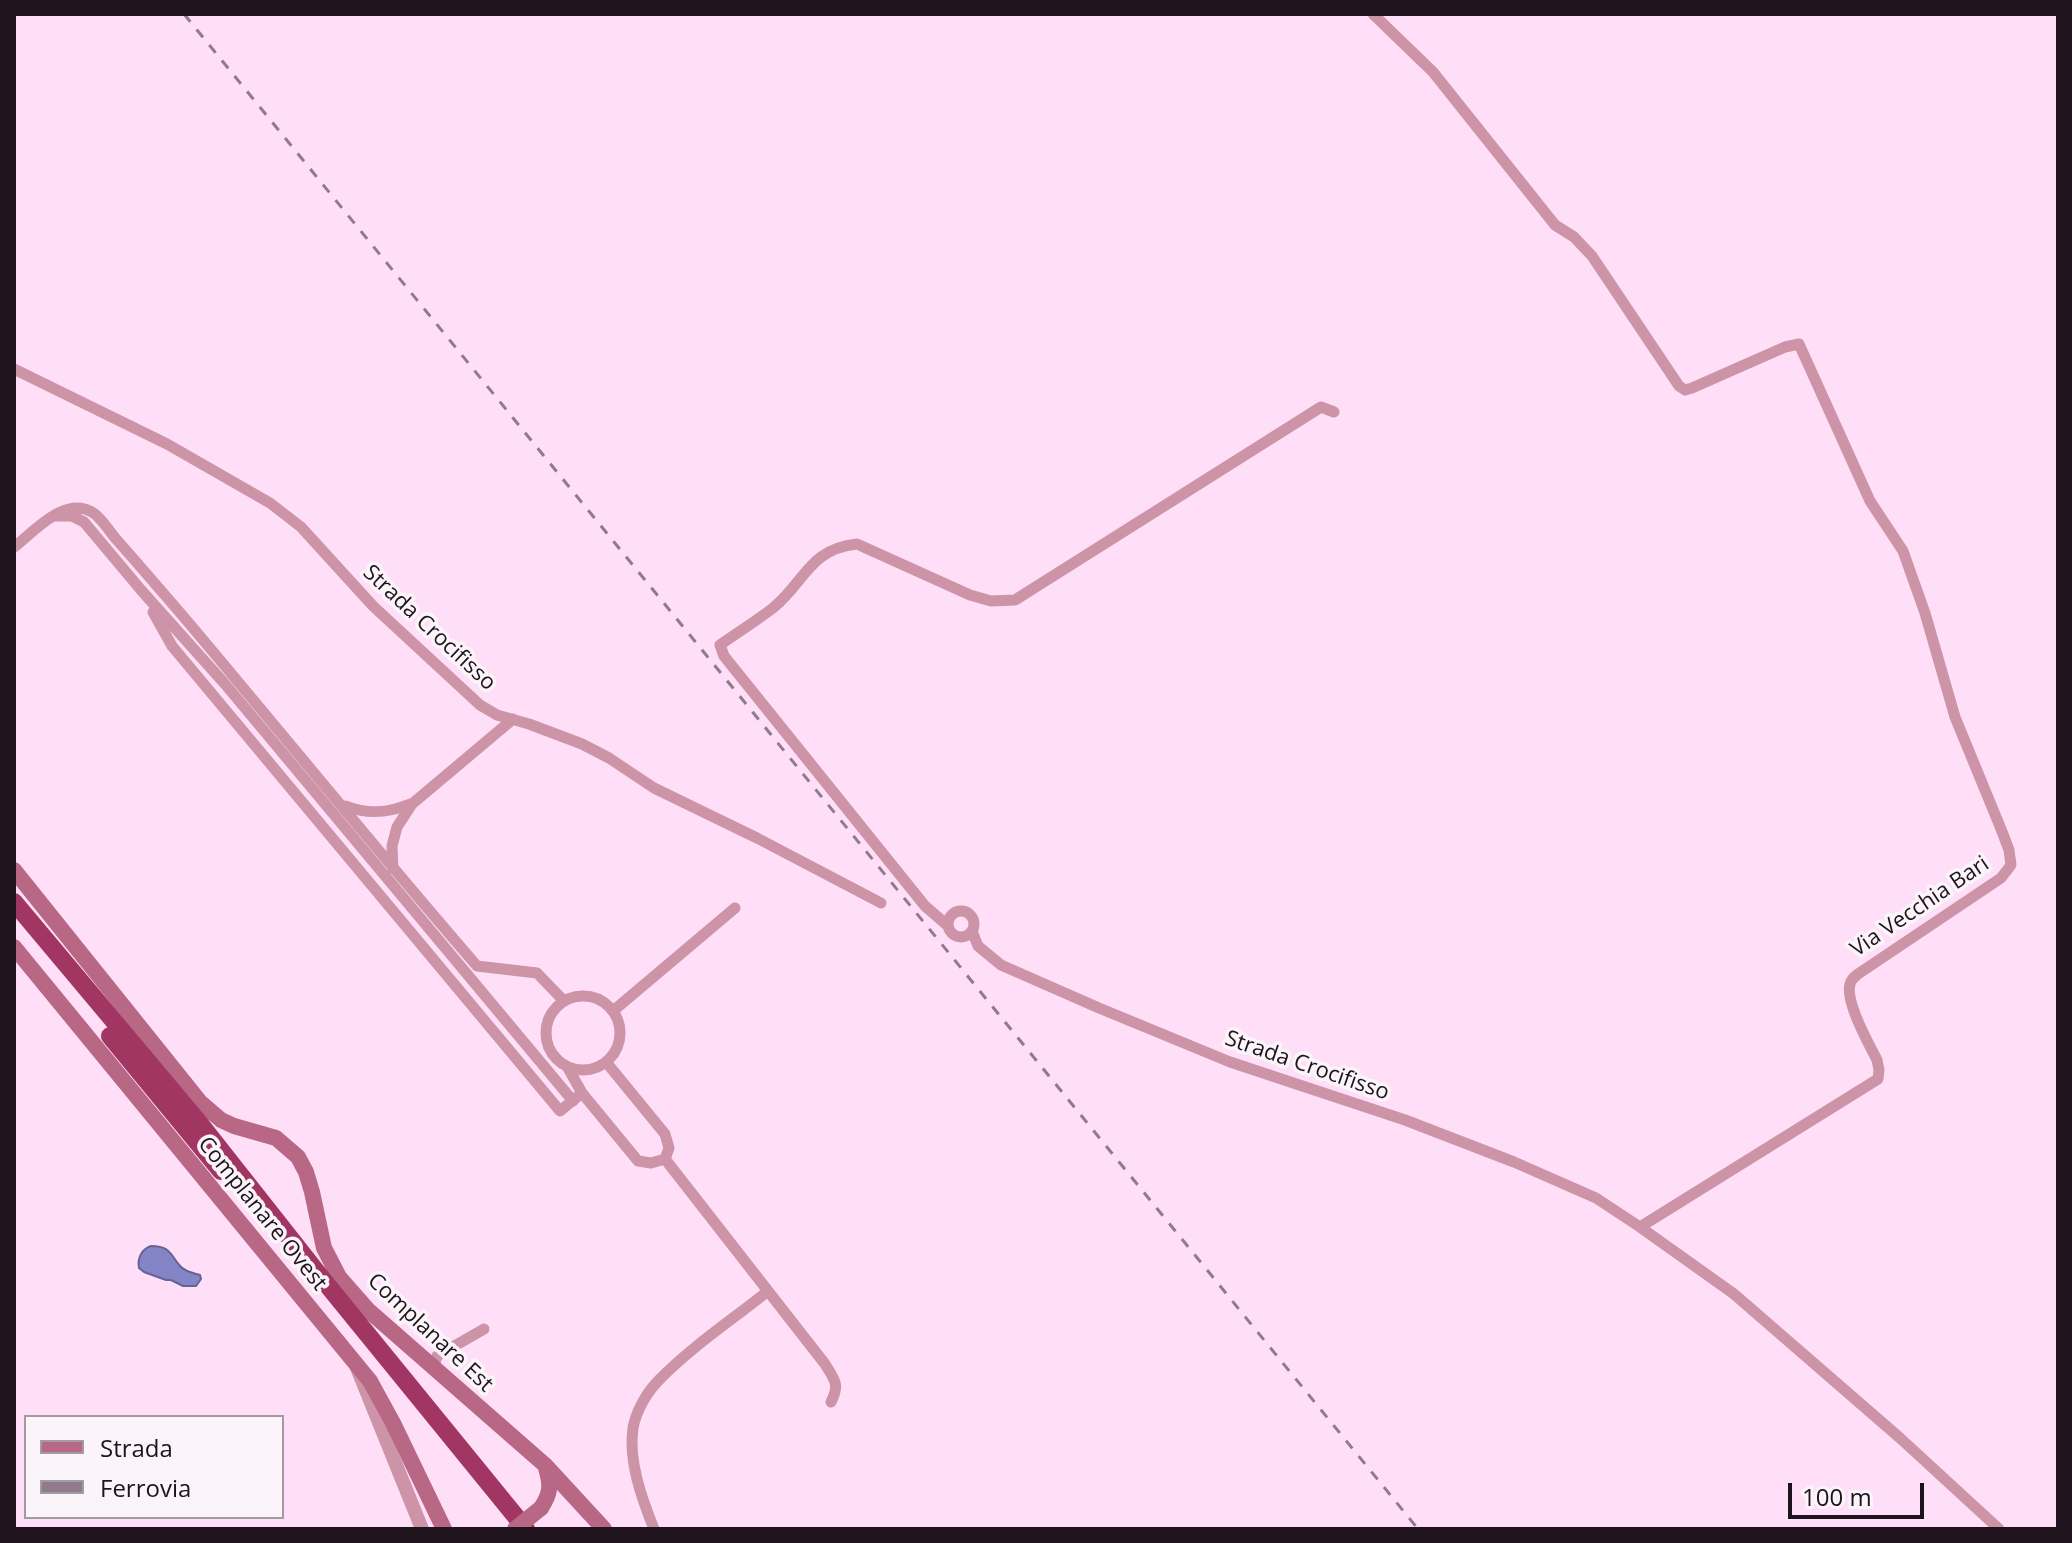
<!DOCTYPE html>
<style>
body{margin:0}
#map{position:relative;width:2072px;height:1543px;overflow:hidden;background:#ffdef8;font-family:"Open Sans",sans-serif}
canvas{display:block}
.frame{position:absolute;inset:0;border:16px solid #1f141d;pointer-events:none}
.legend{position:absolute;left:24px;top:1415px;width:260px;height:104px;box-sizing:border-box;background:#fbf5fa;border:2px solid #a39ba2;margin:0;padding:10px 14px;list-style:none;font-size:24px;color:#1f141d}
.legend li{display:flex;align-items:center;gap:16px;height:40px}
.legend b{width:40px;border:2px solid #a39ba2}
.scale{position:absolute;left:1788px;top:1483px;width:136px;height:36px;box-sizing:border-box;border:4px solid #1f141d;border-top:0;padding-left:10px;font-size:24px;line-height:28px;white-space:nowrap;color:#1f141d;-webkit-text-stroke:6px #fbf5fa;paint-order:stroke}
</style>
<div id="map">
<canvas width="2072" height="1543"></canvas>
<div class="frame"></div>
<ul class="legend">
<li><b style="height:10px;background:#b86885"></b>Strada</li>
<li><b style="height:10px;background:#907a8c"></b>Ferrovia</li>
</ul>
<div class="scale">100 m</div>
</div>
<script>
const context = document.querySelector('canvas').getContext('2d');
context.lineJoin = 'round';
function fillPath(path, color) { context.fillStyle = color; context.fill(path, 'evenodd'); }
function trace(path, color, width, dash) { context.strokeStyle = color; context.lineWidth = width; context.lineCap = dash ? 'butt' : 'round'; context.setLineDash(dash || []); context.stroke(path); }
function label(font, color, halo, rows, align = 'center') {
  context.font = font + ' "Open Sans",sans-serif'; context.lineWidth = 7; context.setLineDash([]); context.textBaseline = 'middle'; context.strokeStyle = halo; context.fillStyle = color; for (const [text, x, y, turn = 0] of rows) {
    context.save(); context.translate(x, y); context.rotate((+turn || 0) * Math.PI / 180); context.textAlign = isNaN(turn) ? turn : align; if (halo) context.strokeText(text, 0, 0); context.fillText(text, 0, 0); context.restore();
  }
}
const water = new Path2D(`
 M151,1246C170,1246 170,1254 180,1266C185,1272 193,1273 200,1275L201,1279L196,1286H183L171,1280H166L144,1272L139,1268C137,1258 142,1249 151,1246Z`);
const minor = new Path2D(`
 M1373,14L1433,72L1555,225L1574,237L1592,256L1679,386L1685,390L1692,388L1785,347L1799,344L1870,501L1903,551L1925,613L1955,717L2001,829L2009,850L2011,865L2001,878L1858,974C1854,977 1851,980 1850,984C1845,1002 1869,1044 1877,1060L1879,1070L1878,1079L1640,1227L1734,1294L1900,1438L1999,1529
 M14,369L167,444L270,503L301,527L373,606L480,705L497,715L529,724L582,744L609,758L654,788L757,838L881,903
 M53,516H72L84,522L141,590L225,684L573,1101
 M14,547C34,532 64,496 92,512C101,517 109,531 116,539C140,566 164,594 188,622C284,736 379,853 477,966L537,973L564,1001
 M153,612L172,646L560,1111L582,1093
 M346,806C368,815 388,813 410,804
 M393,869L392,846L397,827L412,804L513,719
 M948 924a13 13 0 1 1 26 0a13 13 0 1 1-26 0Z
 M947,925L925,906L724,656L720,645C737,633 756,621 773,608C805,582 809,549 857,544L970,595L991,601L1015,600L1321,407L1334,412
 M972,931L978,946L1001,965L1099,1008L1230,1062L1405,1120L1514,1162L1596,1198L1640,1227
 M546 1033a37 37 0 1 1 74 0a37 37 0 1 1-74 0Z
 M613,1011L735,908
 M606,1062L665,1134L669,1148L665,1159L825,1364C835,1381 840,1384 831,1402
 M568,1068L582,1093L638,1161L651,1163L665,1159
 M437,1371L435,1363L437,1356L484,1329
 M654,1529C642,1499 628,1461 633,1428C636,1411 647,1392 659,1380C691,1347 732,1320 768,1291`);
const tertiary = new Path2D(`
 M357,1368L422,1529`);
const secondary = new Path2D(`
 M14,870L200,1102L221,1120L234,1126L276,1138L298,1157L306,1172L312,1192L324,1248L339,1277L368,1310L545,1465L604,1529
 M14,947L370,1381L393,1423L444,1529
 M541,1508C551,1493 551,1485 546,1468`);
const trunk = new Path2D(`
 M14,902L201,1125L320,1276L526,1529
 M110,1036L221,1171`);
const rail = new Path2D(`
 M184,14L1418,1529`);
const secondaryBridge = new Path2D(`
 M515,1529L541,1508`);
const streetNames = [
 ["Strada Crocifisso",429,628,43],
 ["Via Vecchia Bari",1920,907,-34],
 ["Strada Crocifisso",1307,1066,19],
 ["Complanare Ovest",262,1214,51],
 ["Complanare Est",430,1333,43]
];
fillPath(water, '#8485c7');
trace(water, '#666394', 2);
trace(minor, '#cc94a6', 11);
trace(tertiary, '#cc94a6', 14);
trace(secondary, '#b86885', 16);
trace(trunk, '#a13663', 18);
trace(rail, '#907a8c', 3, [10, 10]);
trace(secondaryBridge, '#b86885', 16);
label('22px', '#1f141d', '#fbf5fa', streetNames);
</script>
